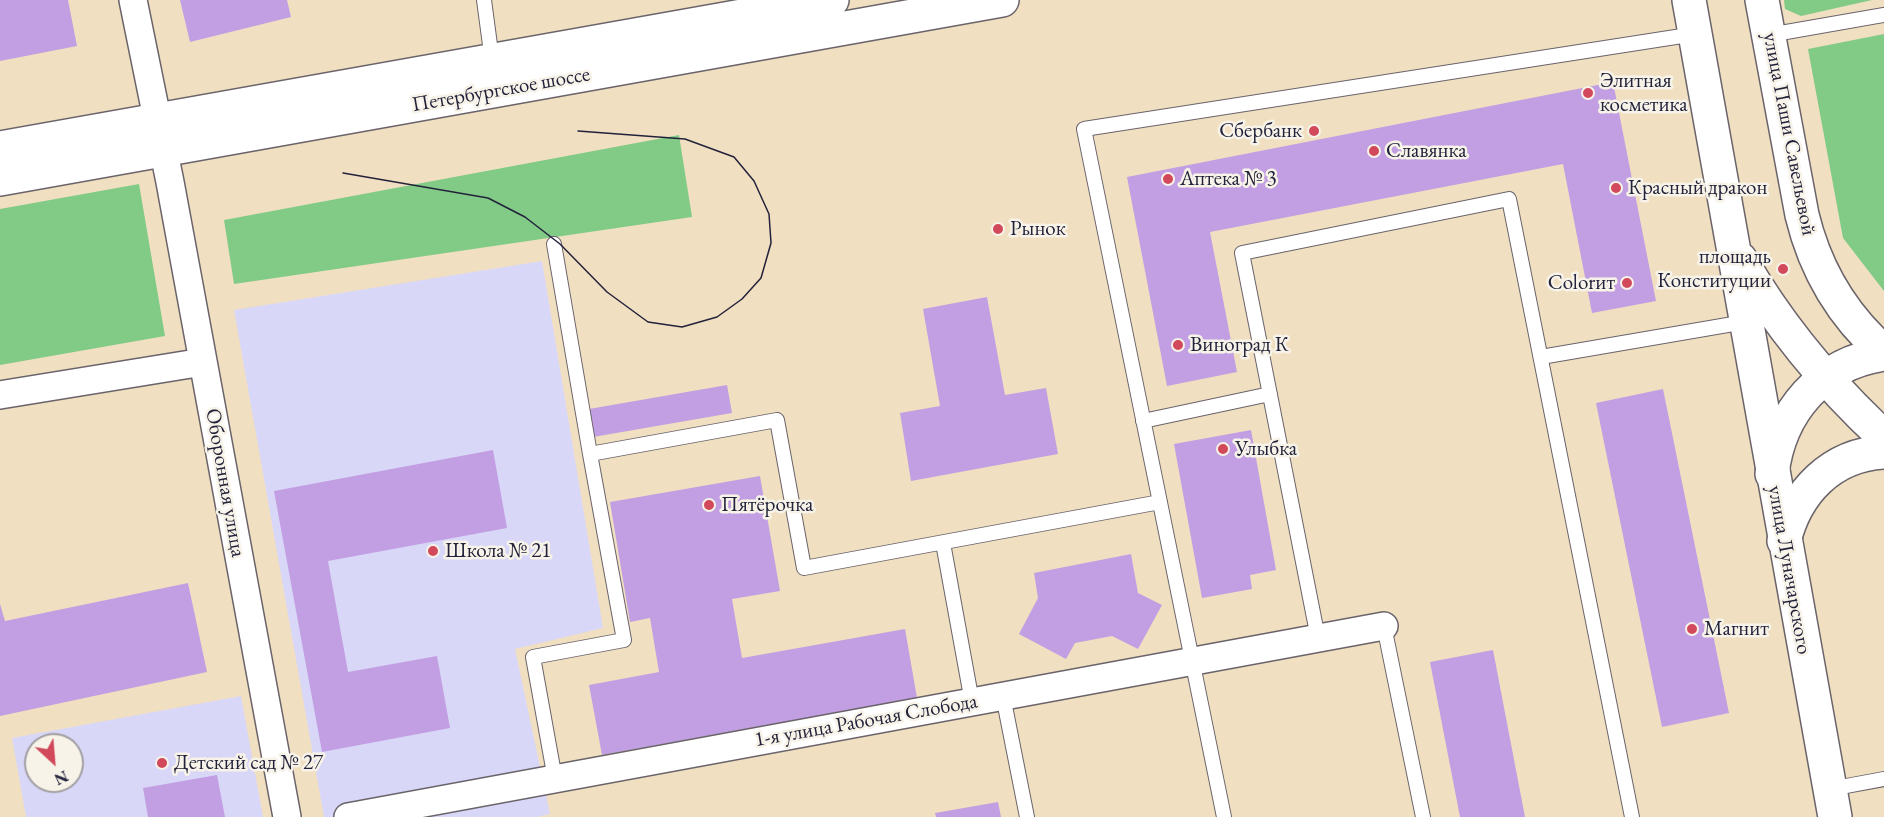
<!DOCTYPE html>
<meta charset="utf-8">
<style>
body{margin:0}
#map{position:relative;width:1884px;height:817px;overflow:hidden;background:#f1dfc1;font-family:"EB Garamond",serif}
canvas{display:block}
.north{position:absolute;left:24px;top:733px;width:60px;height:60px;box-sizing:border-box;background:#f7f3e8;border:2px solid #a29fa3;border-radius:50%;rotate:154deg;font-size:16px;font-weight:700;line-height:24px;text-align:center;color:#22223b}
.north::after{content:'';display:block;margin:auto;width:21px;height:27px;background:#d1495b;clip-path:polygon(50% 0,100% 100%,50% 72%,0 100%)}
</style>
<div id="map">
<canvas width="1884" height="817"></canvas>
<div class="north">N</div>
</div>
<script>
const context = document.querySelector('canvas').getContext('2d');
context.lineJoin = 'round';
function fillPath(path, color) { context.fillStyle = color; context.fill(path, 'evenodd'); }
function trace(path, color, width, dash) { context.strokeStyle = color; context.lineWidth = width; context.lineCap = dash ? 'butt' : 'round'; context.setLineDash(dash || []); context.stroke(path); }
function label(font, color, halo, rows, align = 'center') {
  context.font = font + ' "EB Garamond",serif'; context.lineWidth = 5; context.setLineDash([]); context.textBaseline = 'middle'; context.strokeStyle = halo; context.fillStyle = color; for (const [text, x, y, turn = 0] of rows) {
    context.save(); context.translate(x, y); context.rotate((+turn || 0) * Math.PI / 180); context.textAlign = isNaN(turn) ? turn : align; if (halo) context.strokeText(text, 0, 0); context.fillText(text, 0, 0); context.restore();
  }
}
const built = new Path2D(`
 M542,261L603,628L515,649L550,814L537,817H324L234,310Z
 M241,696L263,817H26L12,738ZM36,745H72V781H36Z`);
const green = new Path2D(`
 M1784,0H1872L1801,16L1785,9Z
 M1884,34V291L1843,238L1808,49Z
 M679,135L692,217L234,284L224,220Z
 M139,184L165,336L0,365V209Z`);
const building = new Path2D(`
 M0,0H68L77,46L0,61Z
 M180,0H287L291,17L190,42Z
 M1613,82L1656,301L1592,313L1563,164L1210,232L1237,372L1167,386L1127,177Z
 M987,297L1005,395L1046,388L1058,454L911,481L900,413L940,406L923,309Z
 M727,385L732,413L593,437L589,409Z
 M1663,389L1729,713L1662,727L1596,403Z
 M1251,430L1276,570L1250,575L1252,589L1202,598L1174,444Z
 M493,450L507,528L328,561L348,672L437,656L450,728L322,752L274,491Z
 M760,476L780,591L732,599L742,658L905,629L917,698L602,755L589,685L659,672L650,618L630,622L610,502Z
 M1131,554L1138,593L1162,605L1138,649L1112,636L1075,643L1066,659L1019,634L1038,598L1034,573Z
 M188,583L207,672L0,716V604L5,621Z
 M1493,650L1525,817H1460L1430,662Z
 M217,775L225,817H148L143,788Z
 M998,802L1001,817H936L935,813Z`);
const service = new Path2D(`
 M484,0L492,60
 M1769,35L1884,15
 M554,244L590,454
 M1541,357L1745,322
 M1143,421L1270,394
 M943,543L972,702
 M1384,626L1423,817
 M1318,638L1242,253L1509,199L1632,817
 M1003,696L1027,817
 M555,779L533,657L624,640L590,454L777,420L804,568L1160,502
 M1830,789L1884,779
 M1224,817L1084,129L1695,34`);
const minor = new Path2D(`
 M133,0L170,182L287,817
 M0,395L203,362
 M348,817L1384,626`);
const tertiary = new Path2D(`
 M1772,474C1779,412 1821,363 1884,354
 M1784,541C1796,492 1831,455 1884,452`);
const secondary = new Path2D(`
 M1689,0L1835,817
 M1762,0L1802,215C1815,269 1843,316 1884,352
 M1740,259C1778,325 1828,385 1884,437`);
const primary = new Path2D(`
 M0,148L832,0
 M0,179L1002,0`);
const tram = new Path2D(`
 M343,173L488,198L525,217L560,244L607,292L648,322L682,327L717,317L742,299L761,278L771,243L769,214L754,181L734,157L685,139L578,131`);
const markers = [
 [1588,93,6,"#d1495b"],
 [1314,131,6,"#d1495b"],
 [1374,151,6,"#d1495b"],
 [1168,179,6,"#d1495b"],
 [1616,188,6,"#d1495b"],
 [998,229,6,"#d1495b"],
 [1783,269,6,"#d1495b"],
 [1627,283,6,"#d1495b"],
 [1178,345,6,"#d1495b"],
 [1223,449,6,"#d1495b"],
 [709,505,6,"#d1495b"],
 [433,551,6,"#d1495b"],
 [1692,629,6,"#d1495b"],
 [162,763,6,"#d1495b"]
];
const poiNames = [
 ["Элитная",1600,81],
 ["косметика",1600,105],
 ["Сбербанк",1302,131,"right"],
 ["Славянка",1386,151],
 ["Аптека № 3",1180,179],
 ["Красный дракон",1628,188],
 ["Рынок",1010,229],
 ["площадь",1771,257,"right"],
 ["Конституции",1771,281,"right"],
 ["Colorит",1615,283,"right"],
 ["Виноград К",1190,345],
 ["Улыбка",1235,449],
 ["Пятёрочка",721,505],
 ["Школа № 21",445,551],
 ["Магнит",1704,629],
 ["Детский сад № 27",174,763]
];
const streetNames = [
 ["Петербургское шоссе",501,90,-10],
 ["улица Паши Савельевой",1789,134,79],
 ["Оборонная улица",225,483,80],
 ["улица Луначарского",1789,570,80],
 ["1-я улица Рабочая Слобода",866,721,-10]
];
fillPath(built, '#d9d7f8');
fillPath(green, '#82cb87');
fillPath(building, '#c29fe2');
trace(service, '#6a646a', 16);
trace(minor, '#6a646a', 30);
trace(tertiary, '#6a646a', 36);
trace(secondary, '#6a646a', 36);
trace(primary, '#6a646a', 36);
trace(service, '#fff', 14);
trace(minor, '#fff', 27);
trace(tertiary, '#fff', 33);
trace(secondary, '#fff', 33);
trace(primary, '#fff', 33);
trace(tram, '#22223b', 1.5);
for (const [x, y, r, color] of markers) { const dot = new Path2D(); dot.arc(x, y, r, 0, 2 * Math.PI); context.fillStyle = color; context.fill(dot); trace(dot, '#f7f3e8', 2); }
label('21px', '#22223b', '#f7f3e8', poiNames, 'left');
label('21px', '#22223b', '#f7f3e8', streetNames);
</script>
